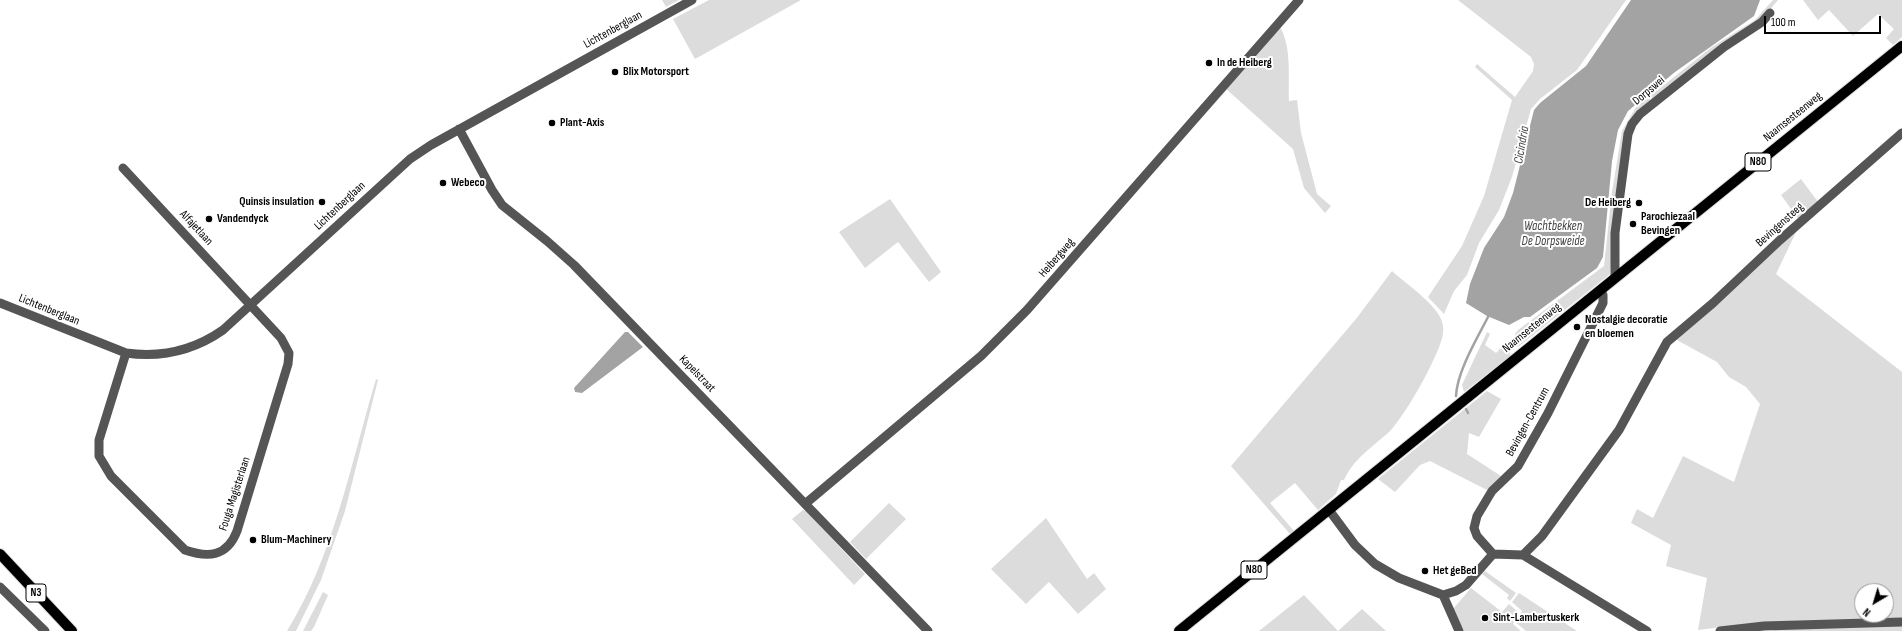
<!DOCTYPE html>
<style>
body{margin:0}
#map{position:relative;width:1902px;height:631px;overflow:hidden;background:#fff;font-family:"Sofia Sans Condensed",sans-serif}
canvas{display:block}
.north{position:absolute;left:1854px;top:583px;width:40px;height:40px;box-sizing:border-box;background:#fff;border:1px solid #999;border-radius:50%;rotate:218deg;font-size:11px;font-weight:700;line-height:16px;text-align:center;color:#000}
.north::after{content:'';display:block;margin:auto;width:14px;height:18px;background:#000;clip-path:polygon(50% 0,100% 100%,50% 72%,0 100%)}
.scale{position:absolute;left:1764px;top:16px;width:117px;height:18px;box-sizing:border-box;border:2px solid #000;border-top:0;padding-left:5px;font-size:12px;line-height:14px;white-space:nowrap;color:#000;-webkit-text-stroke:3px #fff;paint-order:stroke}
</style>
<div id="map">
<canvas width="1902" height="631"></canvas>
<div class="north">N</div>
<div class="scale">100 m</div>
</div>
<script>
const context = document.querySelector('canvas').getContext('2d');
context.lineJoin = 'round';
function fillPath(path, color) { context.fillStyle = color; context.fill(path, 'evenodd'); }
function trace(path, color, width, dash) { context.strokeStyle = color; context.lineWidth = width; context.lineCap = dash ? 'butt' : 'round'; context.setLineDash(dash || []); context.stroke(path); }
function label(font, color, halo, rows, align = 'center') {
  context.font = font + ' "Sofia Sans Condensed",sans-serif'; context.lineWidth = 4; context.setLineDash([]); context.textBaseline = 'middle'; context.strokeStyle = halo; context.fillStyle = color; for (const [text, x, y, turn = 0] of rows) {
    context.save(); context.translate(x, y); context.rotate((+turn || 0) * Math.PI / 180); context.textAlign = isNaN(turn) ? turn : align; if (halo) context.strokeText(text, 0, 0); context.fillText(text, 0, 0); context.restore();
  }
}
const green = new Path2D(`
 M662,0H679L666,7Z
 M709,0H801L695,59L673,19Z
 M1458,0H1626L1577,70L1540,99L1531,109L1512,177L1499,210L1479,243L1467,275L1454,291L1444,314L1428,297L1462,246L1484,196L1512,100L1475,67L1477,64L1515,97L1533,71L1534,64L1531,57Z
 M1773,0H1778L1758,24L1633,119L1617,195L1610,274L1518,347L1515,345V334L1518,330L1604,266L1612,192L1622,131L1636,107L1712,47L1755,20Z
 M1803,0H1902V37L1893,45L1886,38L1894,29L1878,14L1853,36L1829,10L1818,20Z
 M1280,27C1292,48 1288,78 1289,101L1297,100L1301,133L1317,194L1331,206L1325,213L1304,188L1293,149L1225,88Z
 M1801,179L1818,202L1799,220L1781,195Z
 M890,199L941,272L929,282L898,242L865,268L839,232Z
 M1797,230L1776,274L1902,372V620L1755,623L1698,630L1707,578L1666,566L1671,545L1631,523L1637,509L1653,518L1683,456L1734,482L1760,404L1746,387L1729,377L1717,362L1675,339ZM1862,591H1886V615H1862Z
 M1392,271C1406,284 1431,300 1440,317C1444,324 1444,332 1442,338C1436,361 1406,414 1390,431C1373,447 1354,458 1344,480H1341L1336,494L1318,510L1295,483L1270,503L1294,531L1290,534L1231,466L1356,319Z
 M1487,332L1490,334L1485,345L1496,353L1504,345L1510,352V356L1464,392L1462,385Z
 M376,379L378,380L345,511L321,580L296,631H287C334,555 351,463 376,379Z
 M1487,391L1501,399L1479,437L1469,433L1467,454L1501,476L1487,490L1430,461L1420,465L1395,492L1378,479Z
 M889,503L906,519L866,559L850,542Z
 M803,510L806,511L865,574L854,585L792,519Z
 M1046,518L1087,579L1094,573L1106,589L1078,614L1049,582L1026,604L991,569Z
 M1485,571L1516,593L1510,601L1507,598L1509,595L1482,574Z
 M1471,588L1502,612L1509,604L1517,611L1510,619L1514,622L1513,624L1521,631H1464L1453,609Z
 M323,592L328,595L314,627L311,631H303Z
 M1519,593L1577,631H1526L1514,621L1522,611L1512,602Z
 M1304,595L1338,631L1362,609L1386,631H1259Z
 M1902,625V631H1773V629Z`);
const water = new Path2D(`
 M1631,0H1760L1754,16L1675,72L1628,111L1618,130L1612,161L1603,257L1597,268L1530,317H1524L1509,325L1487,316L1466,303L1470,284L1484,248L1504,217L1513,193L1534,110L1540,103L1586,66Z
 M625,332H628L643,347L582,393L575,392L574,388Z`);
const stream = new Path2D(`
 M1456,396C1457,371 1478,337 1489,315
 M1466,409L1468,413`);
const minor = new Path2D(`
 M459,129L492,190L502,205L547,241L574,265L928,631
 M123,168L281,338L289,353L288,364L237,531C227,557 208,558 185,550L111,476L99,456V440L126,353
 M1615,278V233L1628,134L1632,124L1640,114L1724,47L1762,22L1770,13
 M0,303L126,353C162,358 193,351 223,330L410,159L431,145L692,0
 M805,504L981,356L1027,310L1299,0
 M1329,510L1355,545L1375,564L1399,578L1443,595L1456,591L1466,585L1493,554L1523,555L1647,631
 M1493,554L1477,536L1474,528L1477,516L1492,491L1518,466L1548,413L1603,303V295L1600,290
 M1523,555L1542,536L1619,430L1667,342L1713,303L1780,240L1902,133
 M0,587L45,631
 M1443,595L1459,631
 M1720,631L1764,626L1902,622`);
const major = new Path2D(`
 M0,554L72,631
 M1179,631L1902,46`);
const markers = [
 [1209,63,4,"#000"],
 [615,72,4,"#000"],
 [552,123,4,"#000"],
 [443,183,4,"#000"],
 [322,202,4,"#000"],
 [1639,203,4,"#000"],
 [209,219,4,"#000"],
 [1633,224,4,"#000"],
 [1577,327,4,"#000"],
 [253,540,4,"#000"],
 [1425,571,4,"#000"],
 [1485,618,4,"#000"]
];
const shields = [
 [1758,162,26],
 [1254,570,26],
 [36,593,20]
];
const shieldNames = [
 ["N80",1758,162],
 ["N80",1254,570],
 ["N3",36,593]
];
const streetNames = [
 ["Lichtenberglaan",613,30,-29],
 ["Dorpswei",1649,91,-40],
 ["Naamsesteenweg",1793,117,-39],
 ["Lichtenberglaan",340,206,-43],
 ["Bevingensteeg",1780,225,-42],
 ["Alfajetlaan",196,228,47],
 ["Heibergweg",1057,258,-49],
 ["Lichtenberglaan",49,310,22],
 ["Naamsesteenweg",1532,328,-39],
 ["Kapelstraat",697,374,46],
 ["Bevingen-Centrum",1528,422,-61],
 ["Fouga Magisterlaan",235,494,-72]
];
const poiNames = [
 ["In de Heiberg",1217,63],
 ["Blix Motorsport",623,72],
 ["Plant-Axis",560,123],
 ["Webeco",451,183],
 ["Quinsis insulation",314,202,"right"],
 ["De Heiberg",1631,203,"right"],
 ["Parochiezaal",1641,217],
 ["Bevingen",1641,231],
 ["Vandendyck",217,219],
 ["Nostalgie decoratie",1585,320],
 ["en bloemen",1585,334],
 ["Blum-Machinery",261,540],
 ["Het geBed",1433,571],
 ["Sint-Lambertuskerk",1493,618]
];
const waterNames = [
 ["Cicindria",1522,145,-80],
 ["Wachtbekken",1553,227],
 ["De Dorpsweide",1553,242]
];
fillPath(green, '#dcdcdc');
fillPath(water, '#a3a3a3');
trace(stream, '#a3a3a3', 2.5);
trace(major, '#dbdbdb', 12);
trace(minor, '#555', 9);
trace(major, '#000', 10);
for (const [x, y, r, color] of markers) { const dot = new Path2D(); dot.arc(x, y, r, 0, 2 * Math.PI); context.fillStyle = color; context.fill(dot); trace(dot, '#fff', 1.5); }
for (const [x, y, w] of shields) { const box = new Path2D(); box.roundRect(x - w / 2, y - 9, w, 18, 3); context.fillStyle = '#fff'; context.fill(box); trace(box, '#000', 1); }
label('bold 11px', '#000', null, shieldNames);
label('12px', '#000', '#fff', streetNames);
label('bold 12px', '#000', '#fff', poiNames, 'left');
label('italic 13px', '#444', '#fff', waterNames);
</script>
